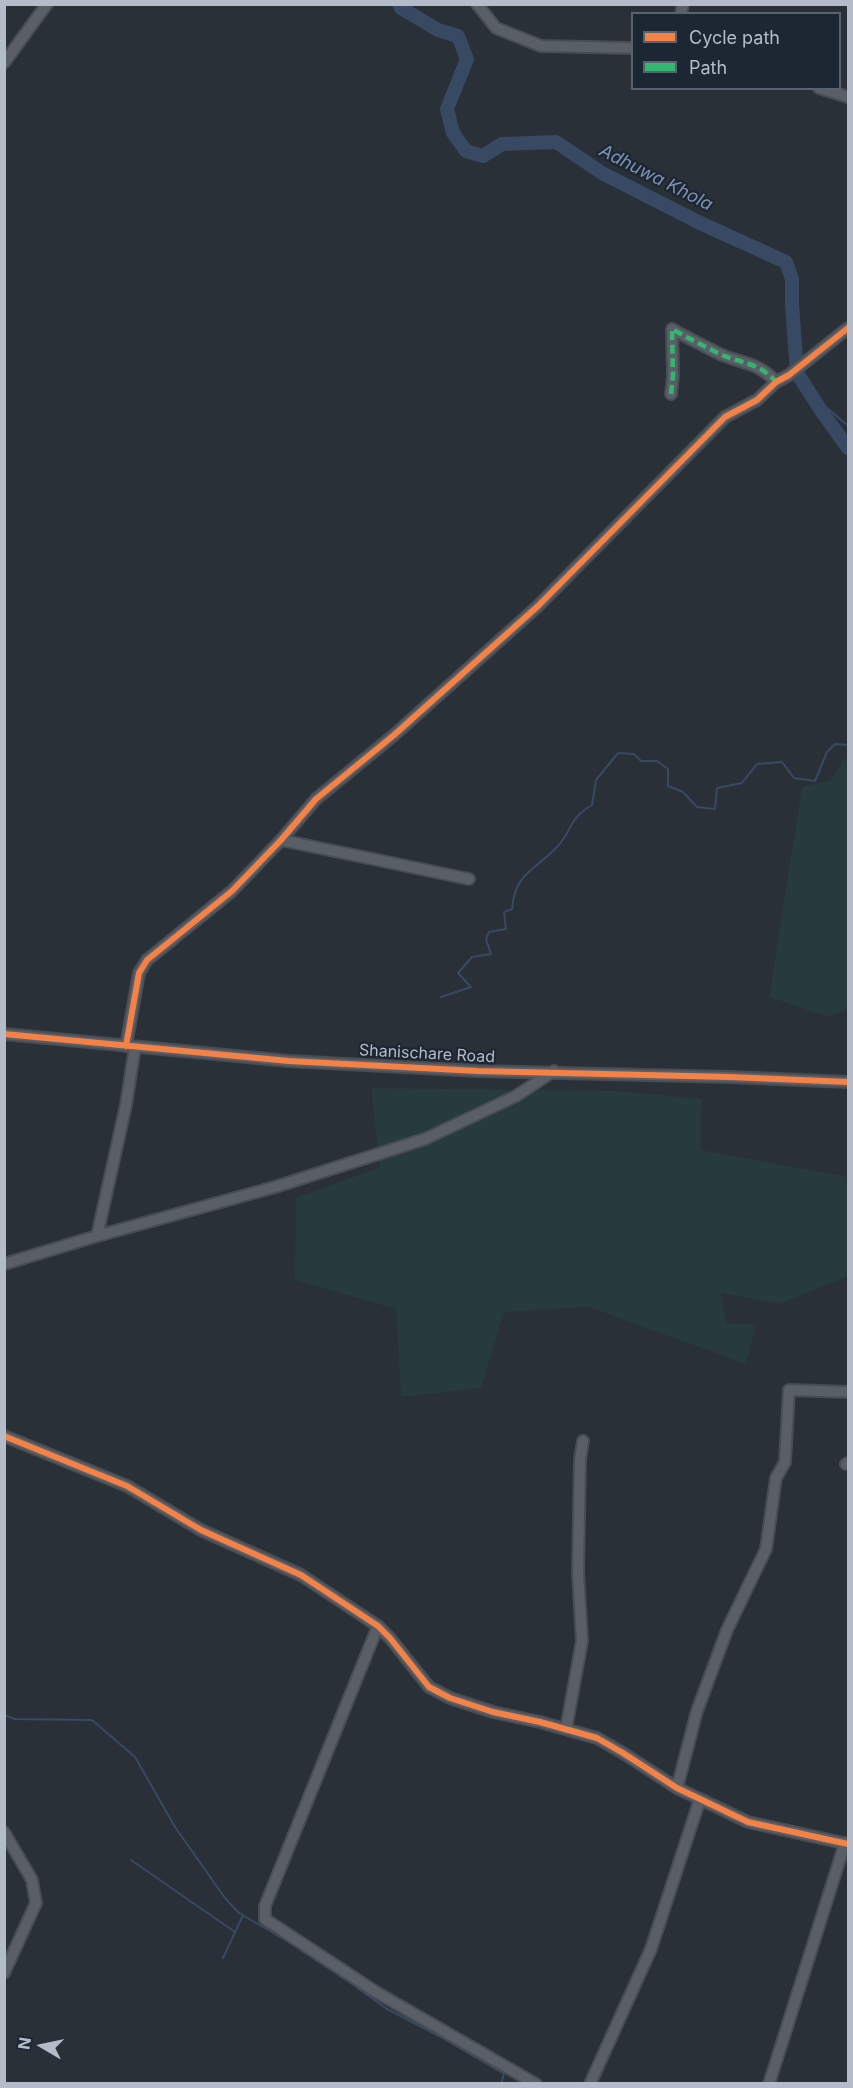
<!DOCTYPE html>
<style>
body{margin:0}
#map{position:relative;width:853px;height:2088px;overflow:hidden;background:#2a3038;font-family:Inter,sans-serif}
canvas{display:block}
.frame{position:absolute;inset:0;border:6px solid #b4bcc9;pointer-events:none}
.legend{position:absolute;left:631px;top:12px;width:210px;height:78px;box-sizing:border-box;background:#1d2633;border:2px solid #59626f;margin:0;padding:8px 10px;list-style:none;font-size:18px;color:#b4bcc9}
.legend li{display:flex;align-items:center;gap:12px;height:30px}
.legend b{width:30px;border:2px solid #59626f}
.north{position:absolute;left:12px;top:2016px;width:60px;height:60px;-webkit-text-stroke:4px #1d2633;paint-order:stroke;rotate:279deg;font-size:16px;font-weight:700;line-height:24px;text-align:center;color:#b4bcc9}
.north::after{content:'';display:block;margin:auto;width:21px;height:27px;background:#b4bcc9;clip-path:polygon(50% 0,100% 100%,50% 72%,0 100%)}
</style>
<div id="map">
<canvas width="853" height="2088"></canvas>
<div class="frame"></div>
<ul class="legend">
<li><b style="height:8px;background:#f48246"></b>Cycle path</li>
<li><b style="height:8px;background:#33b770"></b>Path</li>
</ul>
<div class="north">N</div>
</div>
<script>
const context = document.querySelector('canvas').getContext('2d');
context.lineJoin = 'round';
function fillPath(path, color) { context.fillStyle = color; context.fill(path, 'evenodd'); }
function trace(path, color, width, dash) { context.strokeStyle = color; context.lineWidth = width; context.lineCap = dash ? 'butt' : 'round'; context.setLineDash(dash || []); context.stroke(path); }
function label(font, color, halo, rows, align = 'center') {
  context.font = font + ' Inter,sans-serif'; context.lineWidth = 4.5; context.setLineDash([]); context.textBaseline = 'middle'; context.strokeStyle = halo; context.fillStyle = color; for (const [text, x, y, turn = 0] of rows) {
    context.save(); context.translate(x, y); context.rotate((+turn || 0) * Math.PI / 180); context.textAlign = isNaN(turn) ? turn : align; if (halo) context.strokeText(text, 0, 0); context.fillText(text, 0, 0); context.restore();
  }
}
const green = new Path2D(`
 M843,760H848V1010L828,1017L769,997L802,787L831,780Z
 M371,1088L617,1091L702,1099L701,1150L848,1177V1276L780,1304L721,1293L726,1323L756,1325L746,1364L589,1307L504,1312L481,1388L401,1397L396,1309L295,1280L296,1198L380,1167Z`);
const stream = new Path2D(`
 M812,396C826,404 835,417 848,425
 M441,997L471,987L458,973L472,957L491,954L486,939L489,932L506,929L504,912L512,909C513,898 515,887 523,878C530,869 547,858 557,847C573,830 568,819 592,805L596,780L618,753L634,754L641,761H657L668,769V786L683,792L697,807L715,809L717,788L742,783L757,764L782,762L794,778L815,781L827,752L835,744L848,745
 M4,1715L15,1719L92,1720L135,1757L175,1827L225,1898L239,1913L287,1941L352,1984L387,2009L439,2036L504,2074L501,2084
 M131,1860L235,1932
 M223,1958L243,1915`);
const river = new Path2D(`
 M399,4L401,8L438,30L458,36L467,59L447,109L453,133L466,151L483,156L502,144L556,142L602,173L700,223L786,262L792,279V304L797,373L822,412L848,448`);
const minor = new Path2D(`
 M477,4L496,28L541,46L632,48
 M681,14L683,4
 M4,63L47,4
 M819,88L848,97
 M671,394L673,376L672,329C686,337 700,344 714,351C737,364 757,360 776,382
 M281,840L469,879
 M4,1034L289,1061L478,1071L730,1077L848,1082
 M126,1046L139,973L147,960L232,891L281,840L316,799L394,735L538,606L725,417L757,400L776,382L789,375L848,328
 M135,1047L126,1105L97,1236L275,1187L425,1139L516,1096L554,1071
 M4,1264L97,1236
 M4,1436L127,1486L201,1530L301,1575L378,1626L390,1638L429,1687L450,1698L493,1712L540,1722L597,1738L623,1753L677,1788L748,1822L848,1844
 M846,1464L848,1463
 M378,1626L265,1906V1919L376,1992L536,2084
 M566,1729L582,1641L578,1572L580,1460L583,1441
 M677,1788L697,1711L727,1630L766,1549L776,1478L785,1462L789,1390L848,1392
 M4,1832L32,1880L36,1903L4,1973
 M590,2084L651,1949L700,1799
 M769,2084L845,1843`);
const quiet = new Path2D(`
 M671,394L673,376L672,329C686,337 700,344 714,351C737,364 757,360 776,382`);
const cycleway = new Path2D(`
 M4,1034L289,1061L478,1071L730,1077L848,1082
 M126,1046L139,973L147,960L232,891L281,840L316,799L394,735L538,606L725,417L757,400L776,382L789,375L848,328
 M4,1436L127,1486L201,1530L301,1575L378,1626L390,1638L429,1687L450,1698L493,1712L540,1722L597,1738L623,1753L677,1788L748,1822L848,1844`);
const streetNames = [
 ["Shanischare Road",427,1054,3]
];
const waterNames = [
 ["Adhuwa Khola",656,178,27]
];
fillPath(green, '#273a3e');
trace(stream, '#384963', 2);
trace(river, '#384963', 14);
trace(minor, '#484c53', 14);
trace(minor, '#5a5e66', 10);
trace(quiet, '#33b770', 4.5, [9, 4.5]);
trace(cycleway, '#f48246', 6);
label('16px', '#b4bcc9', '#1d2633', streetNames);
label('italic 18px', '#7c92b1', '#1d2633', waterNames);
</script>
